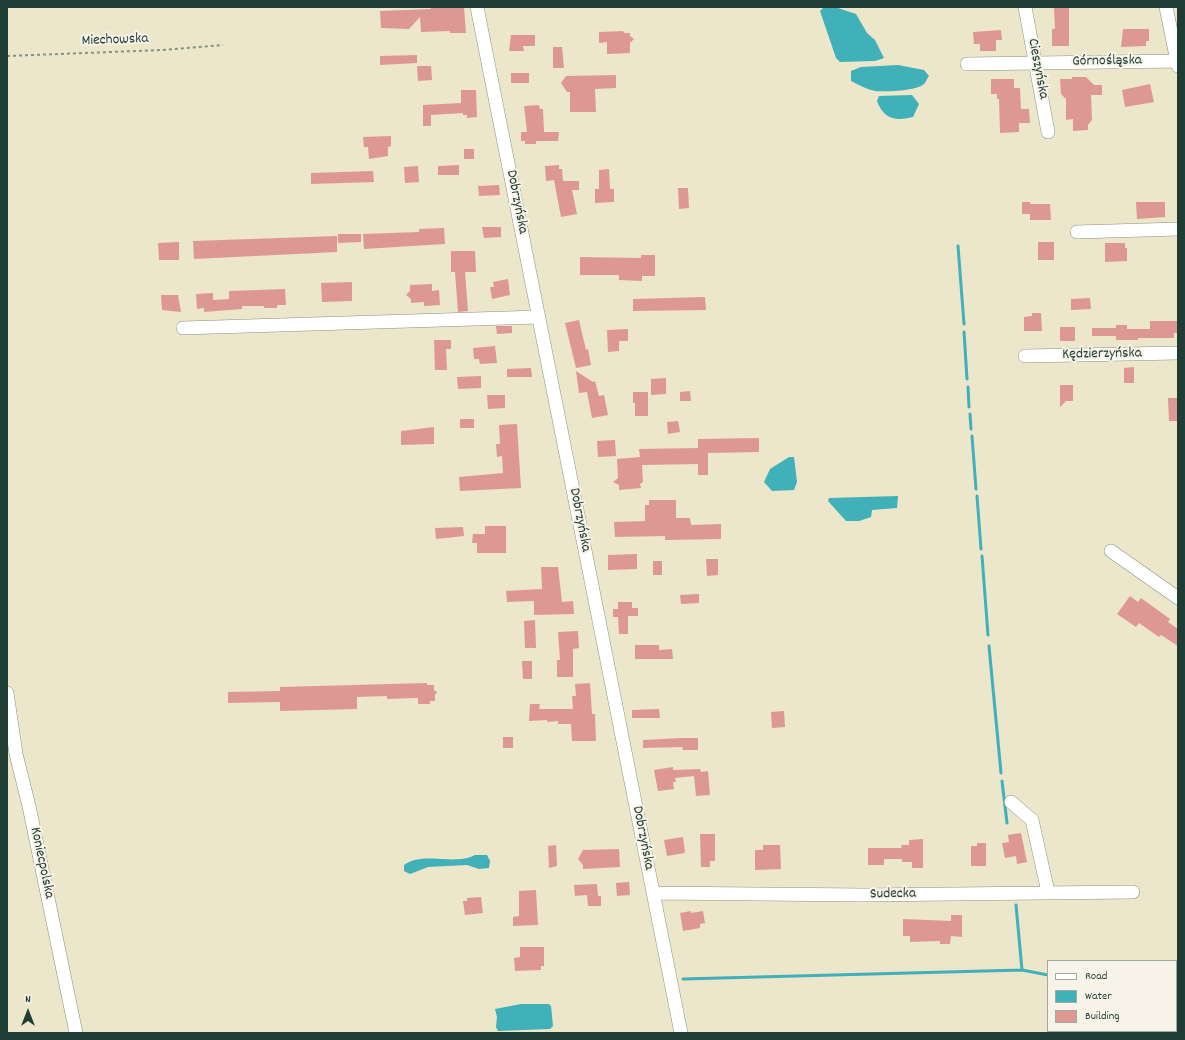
<!DOCTYPE html>
<meta charset="utf-8">
<style>
body{margin:0}
#map{position:relative;width:1185px;height:1040px;overflow:hidden;background:#ece6cb;font-family:Dekko,sans-serif}
canvas{display:block}
.frame{position:absolute;inset:0;border:8px solid #1f3d34;pointer-events:none}
.legend{position:absolute;left:1047px;top:960px;width:130px;height:72px;box-sizing:border-box;background:#f7f3e8;border:1px solid #a1aaa0;margin:0;padding:5px 7px;list-style:none;font-size:12px;color:#1f3d34}
.legend li{display:flex;align-items:center;gap:8px;height:20px}
.legend b{width:20px;border:1px solid #a1aaa0}
.north{position:absolute;left:8px;top:992px;width:40px;height:40px;-webkit-text-stroke:3px #f7f3e8;paint-order:stroke;rotate:0deg;font-size:11px;font-weight:700;line-height:16px;text-align:center;color:#1f3d34}
.north::after{content:'';display:block;margin:auto;width:14px;height:18px;background:#1f3d34;clip-path:polygon(50% 0,100% 100%,50% 72%,0 100%)}
</style>
<div id="map">
<canvas width="1185" height="1040"></canvas>
<div class="frame"></div>
<ul class="legend">
<li><b style="height:5px;background:#fff"></b>Road</li>
<li><b style="height:11px;background:#40b0b9"></b>Water</li>
<li><b style="height:11px;background:#de9894"></b>Building</li>
</ul>
<div class="north">N</div>
</div>
<script>
const context = document.querySelector('canvas').getContext('2d');
context.lineJoin = 'round';
function fillPath(path, color) { context.fillStyle = color; context.fill(path, 'evenodd'); }
function trace(path, color, width, dash) { context.strokeStyle = color; context.lineWidth = width; context.lineCap = dash ? 'butt' : 'round'; context.setLineDash(dash || []); context.stroke(path); }
function label(font, color, halo, rows, align = 'center') {
  context.font = font + ' Dekko,sans-serif'; context.lineWidth = 4; context.setLineDash([]); context.textBaseline = 'middle'; context.strokeStyle = halo; context.fillStyle = color; for (const [text, x, y, turn = 0] of rows) {
    context.save(); context.translate(x, y); context.rotate((+turn || 0) * Math.PI / 180); context.textAlign = isNaN(turn) ? turn : align; if (halo) context.strokeText(text, 0, 0); context.fillText(text, 0, 0); context.restore();
  }
}
const water = new Path2D(`
 M823,8H838L856,14L867,33L875,40L884,58L875,61L840,62L836,58L820,11Z
 M898,65L924,70L929,76C927,78 926,82 924,84C916,91 885,92 875,91C866,89 859,85 851,81V71L861,67Z
 M912,95L919,104L913,117C896,121 884,120 877,101L879,96Z
 M789,457H794L797,482L794,490L772,491L764,482L770,469Z
 M898,496L897,508L872,510L871,517L859,521H846L828,501L829,498Z
 M475,855H487L490,861L489,868L479,869L467,865L428,867L410,874L404,871V865C423,851 454,866 475,855Z
 M521,1004H549L551,1006L553,1026L550,1029L498,1031L496,1027L497,1017L495,1009Z`);
const stream = new Path2D(`
 M958,246L964,324
 M964,332L967,379
 M968,387L969,407
 M970,414L971,429
 M972,436L976,489
 M977,496L981,549
 M982,556L988,635
 M989,646L1001,773
 M1002,781L1007,823
 M1016,905L1022,970L1048,975
 M683,979L1022,970
 M1176,996H1178`);
const building = new Path2D(`
 M430,7H464L466,33H450V31L421,32L420,17L409,29L381,28L380,11L431,9Z
 M1054,7H1069V46H1052V29H1055Z
 M1123,29H1149V41H1146V46L1121,47Z
 M1001,30L1002,40H996V51H980V44H974L973,32Z
 M623,31L624,33H630V36L634,39L630,43V53L607,54V42L599,43V32Z
 M511,35H535V46H523L524,51H509Z
 M553,47H562L564,68H553Z
 M417,55V63L380,65V56Z
 M417,66H431L432,80L418,81Z
 M511,73H529V83H511Z
 M616,75V88L595,89L596,112H570V92H567L561,83L566,76Z
 M1072,77H1086L1094,85H1102V95H1091L1092,120L1088,125V130L1073,131V119L1066,120V99L1061,94L1060,79H1072Z
 M991,79H1014V88H1020L1021,109H1029L1030,123H1019V132L1000,133L999,99H997V94H991Z
 M1150,84L1154,102L1125,107L1122,90Z
 M461,90H476L477,117L467,118V115H463V113L431,115V126H423V105L461,103Z
 M539,105L540,109H543L544,132H559L558,141H536V144H525V141H521V132H527L524,106Z
 M391,136V146L388,147V156L369,159L368,147H364L363,137Z
 M464,149H474V159H464Z
 M459,165V175H438V166Z
 M559,165V169H562L563,181H579V190H572L577,214L561,217L554,180L546,181L545,166Z
 M418,166L419,182L405,183L404,167Z
 M609,169L610,189H614V202L595,203V189H599V170Z
 M373,171L374,182L311,184V173Z
 M499,185L500,195L479,196L478,186Z
 M678,188H688L689,208L679,209Z
 M1022,202H1030V204H1050L1051,220H1030V214H1022Z
 M1136,202H1165V217L1137,219Z
 M482,227H501V237L484,238Z
 M444,228L445,244L364,249L363,234L419,232V229Z
 M338,234H361V242L338,243Z
 M337,236V252L194,259L193,241Z
 M179,242V260H159L158,243Z
 M1038,242H1054V260H1038Z
 M1105,243H1125V248H1127V261L1105,262Z
 M451,251H475L476,272H465L468,311L458,312L455,272H451Z
 M641,255H655V276H642V281L619,280V275H580V257L641,258Z
 M508,279L510,295L492,299L490,287H494L493,282Z
 M352,282V301L322,302L321,283Z
 M432,284V291L439,290L440,305L424,306V302L411,303V299L406,295L410,291V285Z
 M285,289L286,305H277V308H264V306H242V309L204,312V308L197,309L196,294L213,293V300L229,299V291Z
 M161,295H178L181,312L162,310Z
 M705,297L706,310L633,311V299Z
 M1090,298L1091,309L1071,310V299Z
 M1032,313H1041L1042,331H1024V317L1032,316Z
 M579,320L586,350L588,349L591,365L576,368L565,323Z
 M1150,321H1178V333H1174V338H1138V340H1116V336H1092V328H1116V325H1127V329H1150Z
 M496,326H512V333L497,334Z
 M1060,327H1075V341H1060Z
 M628,329V341H619V351L608,352L607,330Z
 M434,340H451V349H446L447,370H435Z
 M495,346L497,363L480,364L479,359H474L473,348Z
 M1134,367V383H1124V368Z
 M531,368L532,377H507V369Z
 M576,371L593,382L595,381L599,396L604,395L608,415L592,418L587,392L579,393Z
 M481,376V388L458,389L457,377Z
 M666,378V394L651,395V379Z
 M1060,385H1073V401H1066L1060,407Z
 M690,391L691,401H680V392Z
 M633,392H648V416H635V403H633Z
 M487,395H505V408L488,409Z
 M1168,398H1178V421H1169Z
 M460,419H474V428H460Z
 M678,421L680,432L668,434L667,422Z
 M517,424L521,488L460,491L459,477L503,473L502,456L497,457L496,444H500L499,425Z
 M434,427V444L401,445V431Z
 M759,438V452L708,453V475H698V464L642,465L643,482L640,484L641,488L619,490V485L613,482L618,478L617,459L640,457L639,449L698,448V439Z
 M615,440L616,456L598,457L597,441Z
 M649,500H676V518H690L691,525L721,524V539L665,540V536L615,537L614,522L645,521V505H649Z
 M485,526H506V553H477V543H472L473,534H485Z
 M463,527L464,536L436,539L435,528Z
 M637,554V569L608,570V555Z
 M706,559H718V575L707,576Z
 M653,561H662V575H653Z
 M541,567H558L562,602L573,601L574,614L534,615V601L507,602L506,591L542,589Z
 M699,594V603L681,604L680,595Z
 M1130,596L1138,602L1141,598L1170,619L1168,622L1178,629V646L1161,635L1159,637L1139,623L1136,627L1117,614Z
 M618,602H632V608H638V616H628V634H619L618,617H613V609H618Z
 M535,620L536,648H525L524,621Z
 M578,631L579,648L573,649V677H557V660H560L558,632Z
 M635,645H659V650L672,649L673,659H635Z
 M522,661H532V679H523Z
 M427,683V685H434V690L437,692L435,695V701H430V704H418V698H415L387,699V696L357,697V709L280,711V702L228,703V692L280,691V687Z
 M590,683L592,714H595L596,741H572L571,724H558V721L547,722V720L529,721L530,704H540L539,709H573L572,696H576L575,684Z
 M659,709L660,718H632V710Z
 M784,711L785,727L772,728L771,712Z
 M503,737H513V748H503Z
 M682,738H698V750H683L682,747L643,748V740Z
 M673,767V770L700,769L701,772L708,771L710,795L696,796L694,776L675,778L676,782H673L674,789L658,791L654,770Z
 M1021,833L1027,862L1017,864L1016,856L1005,858L1002,843L1009,842L1008,835Z
 M700,834H715V861H710V867H701Z
 M683,837L685,853L667,856L664,840Z
 M923,839V868H912V862H902V859H884V865H868V848H902L901,845H909V840Z
 M977,843H986V866H971V846H977Z
 M556,845L557,866L549,868L548,846Z
 M763,845H780L781,869L755,870V850H763Z
 M619,849L620,867L583,869V865L578,859L583,850Z
 M629,882L630,895L617,896L616,883Z
 M597,884L598,896H601V906H588L587,895L575,896L574,885Z
 M536,890L538,925L513,926V917L519,916V891Z
 M481,897L483,913L465,915L463,901H467V898Z
 M691,911V913L703,911L705,923L700,924V928L683,931L680,913Z
 M951,915H962V937L951,936L950,944H940V941L910,942V936H903V919L951,921Z
 M520,947H544V966H541V970L515,971L514,958L520,957Z`);
const path = new Path2D(`
 M7,56L162,50L223,45`);
const minor = new Path2D(`
 M477,7L681,1033
 M1025,7L1048,132
 M1166,7L1178,66
 M967,64L1178,61
 M1077,232L1178,229
 M183,328L539,317
 M1025,356L1178,353
 M1111,551L1178,598
 M7,693L16,754L29,806L76,1033
 M1011,802L1032,820L1048,892
 M653,893L864,895L1133,892`);
const streetNames = [
 ["Miechowska",115,41,-2],
 ["Górnośląska",1107,62,-1],
 ["Cieszyńska",1037,69,79],
 ["Dobrzyńska",516,202,79],
 ["Kędzierzyńska",1102,355,-1],
 ["Dobrzyńska",579,520,79],
 ["Dobrzyńska",642,838,79],
 ["Koniecpolska",41,863,78],
 ["Sudecka",893,895,-1]
];
fillPath(water, '#40b0b9');
trace(stream, '#40b0b9', 3);
fillPath(building, '#de9894');
trace(minor, '#869280', 14);
trace(path, '#869280', 2, [3, 3]);
trace(minor, '#fff', 13);
label('15px', '#1f3d34', '#f7f3e8', streetNames);
</script>
